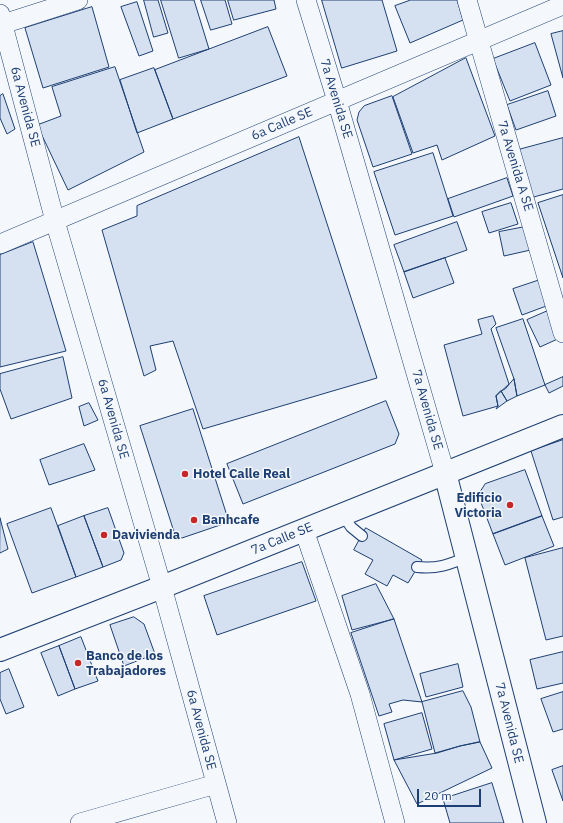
<!DOCTYPE html>
<style>
body{margin:0}
#map{position:relative;width:563px;height:823px;overflow:hidden;background:#f4f7fb;font-family:"IBM Plex Sans",sans-serif}
canvas{display:block}
.scale{position:absolute;left:417px;top:789px;width:64px;height:18px;box-sizing:border-box;border:2px solid #1d3f73;border-top:0;padding-left:5px;font-size:12px;line-height:14px;white-space:nowrap;color:#1d3f73;-webkit-text-stroke:3px #f4f7fb;paint-order:stroke}
</style>
<div id="map">
<canvas width="563" height="823"></canvas>
<div class="scale">20 m</div>
</div>
<script>
const context = document.querySelector('canvas').getContext('2d');
context.lineJoin = 'round';
function fillPath(path, color) { context.fillStyle = color; context.fill(path, 'evenodd'); }
function trace(path, color, width, dash) { context.strokeStyle = color; context.lineWidth = width; context.lineCap = dash ? 'butt' : 'round'; context.setLineDash(dash || []); context.stroke(path); }
function label(font, color, halo, rows, align = 'center') {
  context.font = font + ' "IBM Plex Sans",sans-serif'; context.lineWidth = 3; context.setLineDash([]); context.textBaseline = 'middle'; context.strokeStyle = halo; context.fillStyle = color; for (const [text, x, y, turn = 0] of rows) {
    context.save(); context.translate(x, y); context.rotate((+turn || 0) * Math.PI / 180); context.textAlign = isNaN(turn) ? turn : align; if (halo) context.strokeText(text, 0, 0); context.fillText(text, 0, 0); context.restore();
  }
}
const building = new Path2D(`
 M144,0H158L168,33L154,37Z
 M161,0H194L209,49L179,58Z
 M201,0H225L232,24L211,30Z
 M228,0H274L276,9L234,20Z
 M322,0H382L397,51L342,68Z
 M411,0H457L463,20L410,43L395,6Z
 M137,2L153,51L139,56L121,7Z
 M92,7L109,67L43,88L25,28Z
 M268,27L287,76L173,119L155,70Z
 M563,31V78L551,34Z
 M535,43L551,85L510,101L493,59Z
 M466,58L495,136L442,160L437,145L413,153L393,97Z
 M115,67L144,152L68,190L37,125L61,116L52,87Z
 M154,68L173,119L137,133L120,80Z
 M548,91L556,116L516,130L507,105Z
 M3,94L15,129L7,134L0,118V96Z
 M392,96L412,154L373,167L357,120L359,112L364,106Z
 M299,137L377,378L203,429L173,341L150,346L156,370L144,376L102,230L137,216V206Z
 M563,138V189L530,198L518,150Z
 M433,153L453,216L395,235L374,172Z
 M507,178L513,196L454,217L448,199Z
 M563,195V278L538,203Z
 M511,203L518,224L489,233L482,212Z
 M457,222L467,250L404,272L394,245Z
 M530,226L535,249L504,256L499,232Z
 M33,242L66,351L0,367V255Z
 M445,258L454,283L413,298L404,272Z
 M540,280L549,305L522,315L513,289Z
 M550,310L562,337L540,347L527,320Z
 M493,316L496,324L491,329L509,384L496,396L498,406L463,416L444,345L482,334L478,320Z
 M523,319L545,385L517,396L514,379L496,328Z
 M63,357L72,398L11,419L0,389V374Z
 M563,377V386L549,393L545,385Z
 M514,379L517,396L507,401L501,391L505,389Z
 M501,391L507,401L496,409L498,406L496,396Z
 M386,401L399,434L395,444L243,504L227,464Z
 M89,403L98,420L84,426L79,407Z
 M193,409L229,522L182,538L175,535L140,426Z
 M563,440V517L553,520L531,451Z
 M84,444L95,470L49,485L40,460Z
 M525,470L542,516L493,534L478,495L485,484Z
 M51,508L76,577L32,593L7,524Z
 M108,508L124,553L121,560L103,567L84,516Z
 M84,516L103,567L76,577L58,526Z
 M542,516L554,546L505,565L493,534Z
 M0,518L8,549L0,553Z
 M366,528L422,560L408,583L393,575L387,586L365,574L373,560L354,550Z
 M563,548V636L546,640L525,558Z
 M302,562L316,601L217,635L204,596Z
 M376,584L394,619L352,630L342,596Z
 M134,617L144,624L155,654L124,666L110,625Z
 M394,619L422,702L403,700L389,704L392,712L379,716L351,633Z
 M81,637L98,681L75,689L59,646Z
 M59,646L75,689L58,696L41,653Z
 M563,652V683L537,689L530,660Z
 M458,664L463,687L426,697L420,674Z
 M9,669L24,707L6,714L0,699V673Z
 M463,691L471,707L480,742L460,746L435,753L422,702Z
 M563,692V729L553,732L541,699Z
 M422,713L432,749L394,760L384,724Z
 M480,742L492,768L417,804L394,760L437,753L460,746Z
 M563,766V801L552,770Z
 M492,783L504,823H450L443,799Z`);
const lane = new Path2D(`
 M343,515L351,527L362,536
 M417,567C438,569 448,565 467,557`);
const street = new Path2D(`
 M306,0L337,101L445,473
 M467,0L563,333
 M0,14L55,221L162,587L227,823
 M0,25L78,0
 M0,244L563,5
 M304,530L360,694L395,823
 M80,823L216,784`);
const secondary = new Path2D(`
 M445,473L535,823
 M0,650L162,587L563,426`);
const markers = [
 [185,474,4,"#c62828"],
 [510,505,4,"#c62828"],
 [194,520,4,"#c62828"],
 [104,535,4,"#c62828"],
 [78,663,4,"#c62828"]
];
const streetNames = [
 ["7a Avenida SE",336,99,73],
 ["6a Avenida SE",25,107,75],
 ["6a Calle SE",282,124,-23],
 ["7a Avenida A SE",515,166,73],
 ["7a Avenida SE",427,410,74],
 ["6a Avenida SE",113,419,74],
 ["7a Calle SE",282,539,-22],
 ["7a Avenida SE",509,723,76],
 ["6a Avenida SE",201,730,75]
];
const poiNames = [
 ["Hotel Calle Real",193,474],
 ["Edificio",502,498,"right"],
 ["Victoria",502,513,"right"],
 ["Banhcafe",202,520],
 ["Davivienda",112,535],
 ["Banco de los",86,656],
 ["Trabajadores",86,671]
];
fillPath(building, '#d5e0f0');
trace(building, '#1d3f73', 1);
trace(lane, '#1d3f73', 12);
trace(street, '#1d3f73', 20);
trace(secondary, '#1d3f73', 24);
trace(lane, '#f4f7fb', 10);
trace(street, '#f4f7fb', 19);
trace(secondary, '#f4f7fb', 22);
for (const [x, y, r, color] of markers) { const dot = new Path2D(); dot.arc(x, y, r, 0, 2 * Math.PI); context.fillStyle = color; context.fill(dot); trace(dot, '#f4f7fb', 1.5); }
label('13px', '#1d3f73', '#f4f7fb', streetNames);
label('bold 13px', '#1d3f73', '#f4f7fb', poiNames, 'left');
</script>
